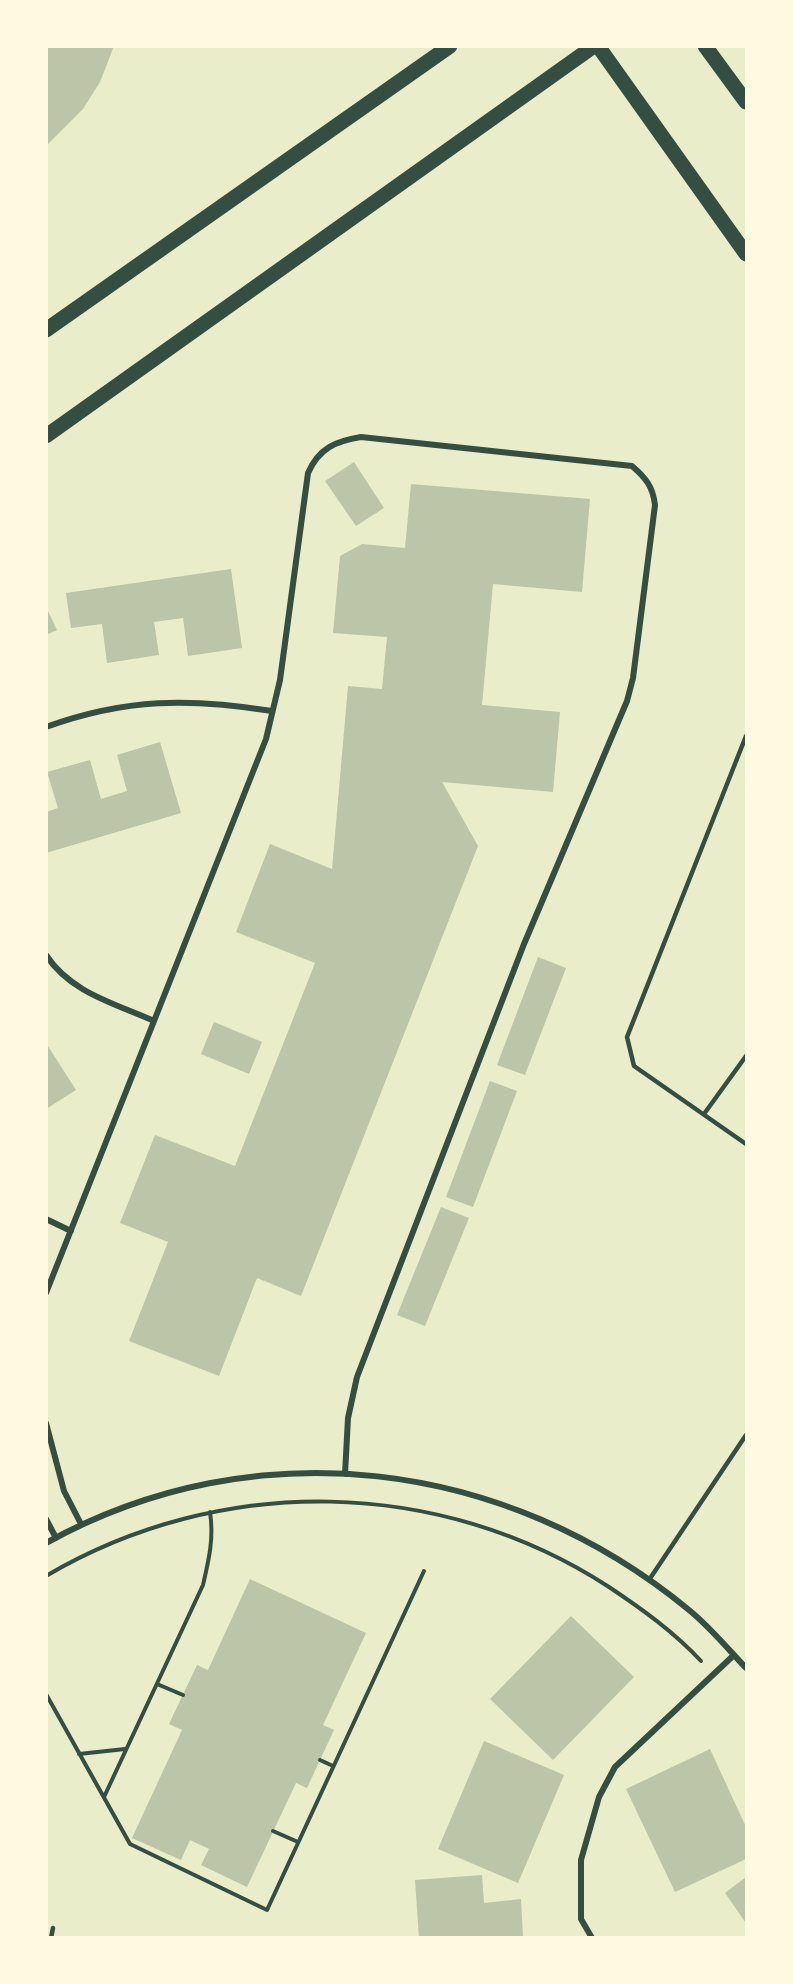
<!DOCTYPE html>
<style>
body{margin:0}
#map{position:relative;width:793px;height:1984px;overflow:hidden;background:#e9edc9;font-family:"PT Sans Narrow",sans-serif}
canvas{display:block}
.frame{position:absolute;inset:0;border:48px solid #fefae0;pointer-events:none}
</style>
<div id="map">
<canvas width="793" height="1984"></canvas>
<div class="frame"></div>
</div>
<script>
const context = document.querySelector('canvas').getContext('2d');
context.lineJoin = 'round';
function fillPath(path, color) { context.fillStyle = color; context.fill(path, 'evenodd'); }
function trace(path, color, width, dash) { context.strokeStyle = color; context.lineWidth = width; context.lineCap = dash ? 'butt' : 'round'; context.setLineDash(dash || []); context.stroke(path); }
const building = new Path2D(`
 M46,46H114L100,82L83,109L46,146Z
 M354,462L384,508L356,526L325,481Z
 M411,484L590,499L582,592L493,584L482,705L560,712L553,792L442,782L478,846L301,1296L257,1278L219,1376L129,1341L168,1242L120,1223L155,1135L235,1166L315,963L236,932L270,844L332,869L348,686L382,689L387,637L333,633L340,556L362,544L405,548Z
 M231,569L242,648L188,656L183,618L154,622L159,655L107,663L102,624L71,628L66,593Z
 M46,607L57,630L46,635Z
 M160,742L181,813L46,853V812L58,808L47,772L90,760L101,799L127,791L117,755Z
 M538,957L566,968L525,1075L497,1065Z
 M214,1022L262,1042L249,1074L201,1054Z
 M46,1043L76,1090L46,1109Z
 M490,1081L517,1091L473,1207L446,1197Z
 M441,1207L469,1218L425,1326L397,1315Z
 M250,1579L366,1633L323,1725L334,1730L320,1760L307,1788L296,1783L247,1887L201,1865L209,1849L190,1840L181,1860L132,1838L182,1730L169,1724L197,1665L208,1670Z
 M571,1616L634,1677L553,1760L490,1699Z
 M484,1741L564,1775L518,1883L438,1849Z
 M710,1749L746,1827V1859L675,1892L626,1789Z
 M482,1875L484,1903L521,1899L523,1938H419L415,1880Z
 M746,1877V1923L725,1893Z`);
const path = new Path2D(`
 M46,1576C221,1473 440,1477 609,1587C642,1609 674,1632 701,1661
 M157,1684L183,1695
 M46,1694L130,1844L267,1910L424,1571
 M79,1754L125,1749
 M320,1760L333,1766
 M104,1797L203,1585C209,1559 214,1538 210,1512
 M273,1831L298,1842`);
const service = new Path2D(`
 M746,736L627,1037L634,1066L746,1144
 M704,1114L746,1056
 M649,1580L746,1435
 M51,1938L53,1928`);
const minor = new Path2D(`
 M46,727C126,698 190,698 272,711
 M46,955C71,993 114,1003 154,1021
 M46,1219L71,1231
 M46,1293L266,739L280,680L308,473C319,448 336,441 361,437L632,466C646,478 653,487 655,505L633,678L627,701L524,944L357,1377L348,1418L345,1474
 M46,1423L64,1491L81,1524
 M46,1519L56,1538
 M46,1543C256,1427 506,1459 689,1610C710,1627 728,1649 746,1668
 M592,1938L581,1919V1860L599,1797L615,1767L734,1655`);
const primary = new Path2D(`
 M598,46L746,254
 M705,46L746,102
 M46,330L450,46
 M46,436L594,46`);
fillPath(building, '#bcc5a7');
trace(path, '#344e41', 4);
trace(service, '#344e41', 4.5);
trace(minor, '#344e41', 6);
trace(primary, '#344e41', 15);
</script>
